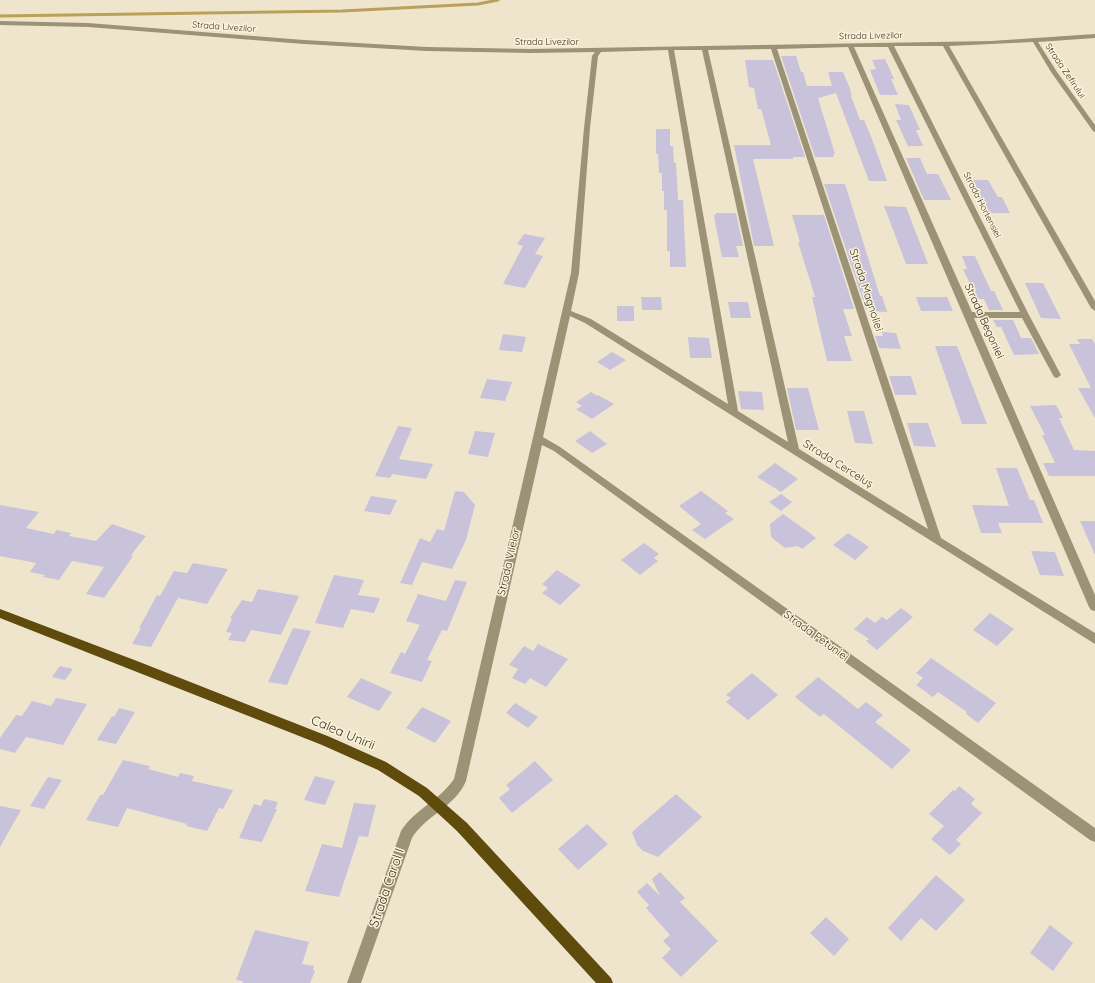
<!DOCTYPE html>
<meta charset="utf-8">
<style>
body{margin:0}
canvas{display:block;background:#efe5cc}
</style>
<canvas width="1095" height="983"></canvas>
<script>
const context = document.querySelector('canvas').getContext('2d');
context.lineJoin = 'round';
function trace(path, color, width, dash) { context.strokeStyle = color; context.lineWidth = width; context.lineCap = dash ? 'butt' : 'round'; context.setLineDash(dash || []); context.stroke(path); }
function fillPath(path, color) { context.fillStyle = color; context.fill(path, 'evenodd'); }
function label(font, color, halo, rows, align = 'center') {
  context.font = font + ' Quicksand,sans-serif'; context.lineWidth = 3; context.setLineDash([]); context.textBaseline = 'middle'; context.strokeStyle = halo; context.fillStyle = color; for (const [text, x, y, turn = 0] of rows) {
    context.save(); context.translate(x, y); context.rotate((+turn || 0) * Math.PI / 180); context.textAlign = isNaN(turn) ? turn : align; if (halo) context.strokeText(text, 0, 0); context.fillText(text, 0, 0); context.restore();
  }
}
const stream = new Path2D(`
 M0,16L342,11L478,4L498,0`);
const building = new Path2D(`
 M781,56H796L801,72H803L807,86H832L828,72H843L849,86L852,96H851L860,120H864L872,139L887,181H869L836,93L818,98L835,154H833L834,157H815Z
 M885,59L894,79H891L898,95H880L870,70L876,69L872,60Z
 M745,60H773L805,157H793V159H753L774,246H754L734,145H771L761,109H758L754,88L749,87Z
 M895,104L909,105L920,130H916L923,146H908L896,120H901Z
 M656,129H670V146H673L674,163H676L678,200H683L686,267H670V251H667V210H664V191H662V173H659L658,154H656Z
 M906,158H920L927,174H938L951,200H924Z
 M971,180H988L998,197H1002L1010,213H986Z
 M824,184H845L880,296H882L887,312L870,311L869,309H866Z
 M884,206L906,207L928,264H906Z
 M716,213H736L743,246H736L739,257H722L716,227L714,215H716Z
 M792,215H824L854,309H843L852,336H844L852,361H827L812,297H815L798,242H800Z
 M524,234L545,238L535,254L543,256L525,288L503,284L523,246L517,244Z
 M962,256H975L991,291H994L1003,310H989L984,299H977L963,269H967Z
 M1025,283H1043L1061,319L1041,318Z
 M641,297H661L662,310H642Z
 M916,297H947L953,311H921Z
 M728,302H748L751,318H731Z
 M617,306H634V321H617Z
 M993,320H1013L1021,338H1031L1039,354L1014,355L1001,327H997Z
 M882,332L896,333L901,349L879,348L875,336H883Z
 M503,334L526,337L522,352L499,350Z
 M688,337L709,338L712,358H690Z
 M1077,339H1092L1095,344V418L1078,388H1091L1069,344H1080Z
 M935,346H957L987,424H962Z
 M612,352L626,360L610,370L597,362Z
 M889,376H911L917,395H895Z
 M487,379L512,382L505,401L480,398Z
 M787,388H808L819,430H796Z
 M738,391L762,392L764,410L741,409Z
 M591,392L597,396L598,395L614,404L592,419L576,409L582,406L576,402Z
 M1056,405L1063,418H1059L1074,450L1095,451V476H1049L1043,463H1055L1042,435H1045L1030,406Z
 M847,411H864L873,444L855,443Z
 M907,423H928L936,447L914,446Z
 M398,426L412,428L399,459L433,464L426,479L392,474L390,478L375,476Z
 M475,431L495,433L488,457L468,454Z
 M590,431L607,444L592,453L575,441Z
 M775,463L798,479L781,492L757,477Z
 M996,468H1017L1030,500H1034L1043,523H998L1002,533H981L972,505L1009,506Z
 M455,491L464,492L475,505L466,540L452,569L422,562L412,585L400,583L420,538L430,542L437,529L444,531Z
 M701,491L728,511L725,513L734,519L705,539L692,530L701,524L679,506Z
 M781,494L792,502L781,511L769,502Z
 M371,496L397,500L390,515L364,511Z
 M0,505L39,512L26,528L54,534L56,530L71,533L69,536L96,541L112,524L146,536L131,555L133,556L104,598L86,594L104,567L72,561L59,580L43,577L45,575L30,572L36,563L0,556Z
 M783,514L807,531L816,538L802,549L798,546L785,548L771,537L770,524Z
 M1080,521H1095V555Z
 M848,533L869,547L855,560L833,545Z
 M644,543L659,554L654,558L658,561L640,575L621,560Z
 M1031,551L1055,552L1064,576L1040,575Z
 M193,563L228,569L207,604L178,598L151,647L132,644L141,628H139L144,619L157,595L160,596L174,571L187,573Z
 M557,570L581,585L560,605L542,593L548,588L542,584Z
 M334,575L364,580L358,595L380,598L374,613L351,609L343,628L315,623Z
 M455,580L467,582L447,631L442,630L427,660L432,661L422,682L390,673L401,652L405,654L420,625L406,621L418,594L446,601Z
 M258,589L299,596L281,635L251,630L245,642L228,640L232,633L226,632L232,619L230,618L242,600L252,602Z
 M901,608L913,617L877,650L866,641L869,639L854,629L867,617L875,623L882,617L887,620Z
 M990,613L1014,629L997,646L973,630Z
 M293,628L311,631L287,685L268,682Z
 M538,644L568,659L546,687L530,678L525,684L512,678L518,669L509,665L524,646L533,651Z
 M931,658L996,703L978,723L966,714L967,712L938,692L933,697L916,685L923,678L916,673Z
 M60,666L73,669L65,680L52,677Z
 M752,673L778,695L748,720L726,702L731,698L726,695Z
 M818,677L858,709L866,702L883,715L875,722L911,750L892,769L824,714L820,717L795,697Z
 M361,678L392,692L379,711L347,697Z
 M56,698L87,704L63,745L26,737L15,753L0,749V738L16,715L22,716L32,701L51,706Z
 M515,703L538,717L528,728L506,713Z
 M422,707L451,721L435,743L406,728Z
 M119,708L135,712L116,744L97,740L112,716L114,717Z
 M123,760L150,766L148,769L178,777L180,773L194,776L192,781L233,790L223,809L219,808L207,831L186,826L187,824L127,808L118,827L86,820L100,795H103Z
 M535,761L553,780L512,813L499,798L510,789L506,785Z
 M315,776L335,781L325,805L304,800Z
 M48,777L62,780L44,809L30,806Z
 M959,786L975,799L971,804L982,813L956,840L961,844L950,855L931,839L944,826L929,814L953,790L955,791Z
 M676,794L702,817L658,857L643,851L637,845L632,832Z
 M264,799L278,802L275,809H277L262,842L239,838L254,804L261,806Z
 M354,803L376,805L368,837L359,836L339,897L305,891L322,844L342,848Z
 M0,806L21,810L0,847Z
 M587,824L608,844L578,870L558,849Z
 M660,872L685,898L680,902L718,941L681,977L662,958L671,949L663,941L670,935L646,908L649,905L637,892L647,883L660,896L652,879Z
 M936,875L965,900L936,931L921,918L901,941L888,928Z
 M826,917L849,939L834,956L810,933Z
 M1050,925L1073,943L1053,971L1030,953Z
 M255,930L309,942L302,964L314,966L313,970L315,971L310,983H242L243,981L236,980Z`);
const minor = new Path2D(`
 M0,21L88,23L304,40L427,47L530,49L991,41L1095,34V38L1038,42L1057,72L1095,125V132L1093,131L1051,72L1033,42L949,46L1095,301V311L1091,308L943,46H894L1029,315L1061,375L1057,378L1054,377L1022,318H974L1095,595V611L1091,610L1089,607L848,47L777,49L941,538L1095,633V644L585,323L570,316L543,437L560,447L1095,828V842L1090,840L554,451L542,445L466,781C455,807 426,815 412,838L361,983H347L401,831C415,809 440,800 454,779L571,273L584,128L592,56L595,52L530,53L427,51L304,44L88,27L0,25ZM854,47H888L1020,312H972ZM771,49C824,209 875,369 928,529L799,449L708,50ZM668,50L728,404L591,319L571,311L579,273L590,128L598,56L601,52ZM674,50H702L788,442L738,411Z`);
const major = new Path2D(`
 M0,609L137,661L330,737L386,762L427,788L467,823L611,978L613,983H596L457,831L419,796L378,770L322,745L0,618Z`);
const farStreetnames = [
 ["Strada Livezilor",224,27,4],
 ["Strada Livezilor",871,36,-1],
 ["Strada Livezilor",547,42],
 ["Strada Zefirului",1065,71,56],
 ["Strada Hortensiei",982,205,63]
];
const streetNames = [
 ["Strada Magnoliei",866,290,72],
 ["Strada Begoniei",984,321,66],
 ["Strada Cerceluș",838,464,32],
 ["Strada Vilelor",509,562,-77],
 ["Strada Petuniei",816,636,36]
];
const nearStreetnames = [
 ["Calea Unirii",343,733,23],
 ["Strada Carol I",387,888,-71]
];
trace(stream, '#baa15a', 3);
fillPath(building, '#c9c2db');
fillPath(minor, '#9c9275');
fillPath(major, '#5f4c0d');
label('9px', '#322f25', '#fcf3d9', farStreetnames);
label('11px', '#322f25', '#fcf3d9', streetNames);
label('13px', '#322f25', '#fcf3d9', nearStreetnames);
</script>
